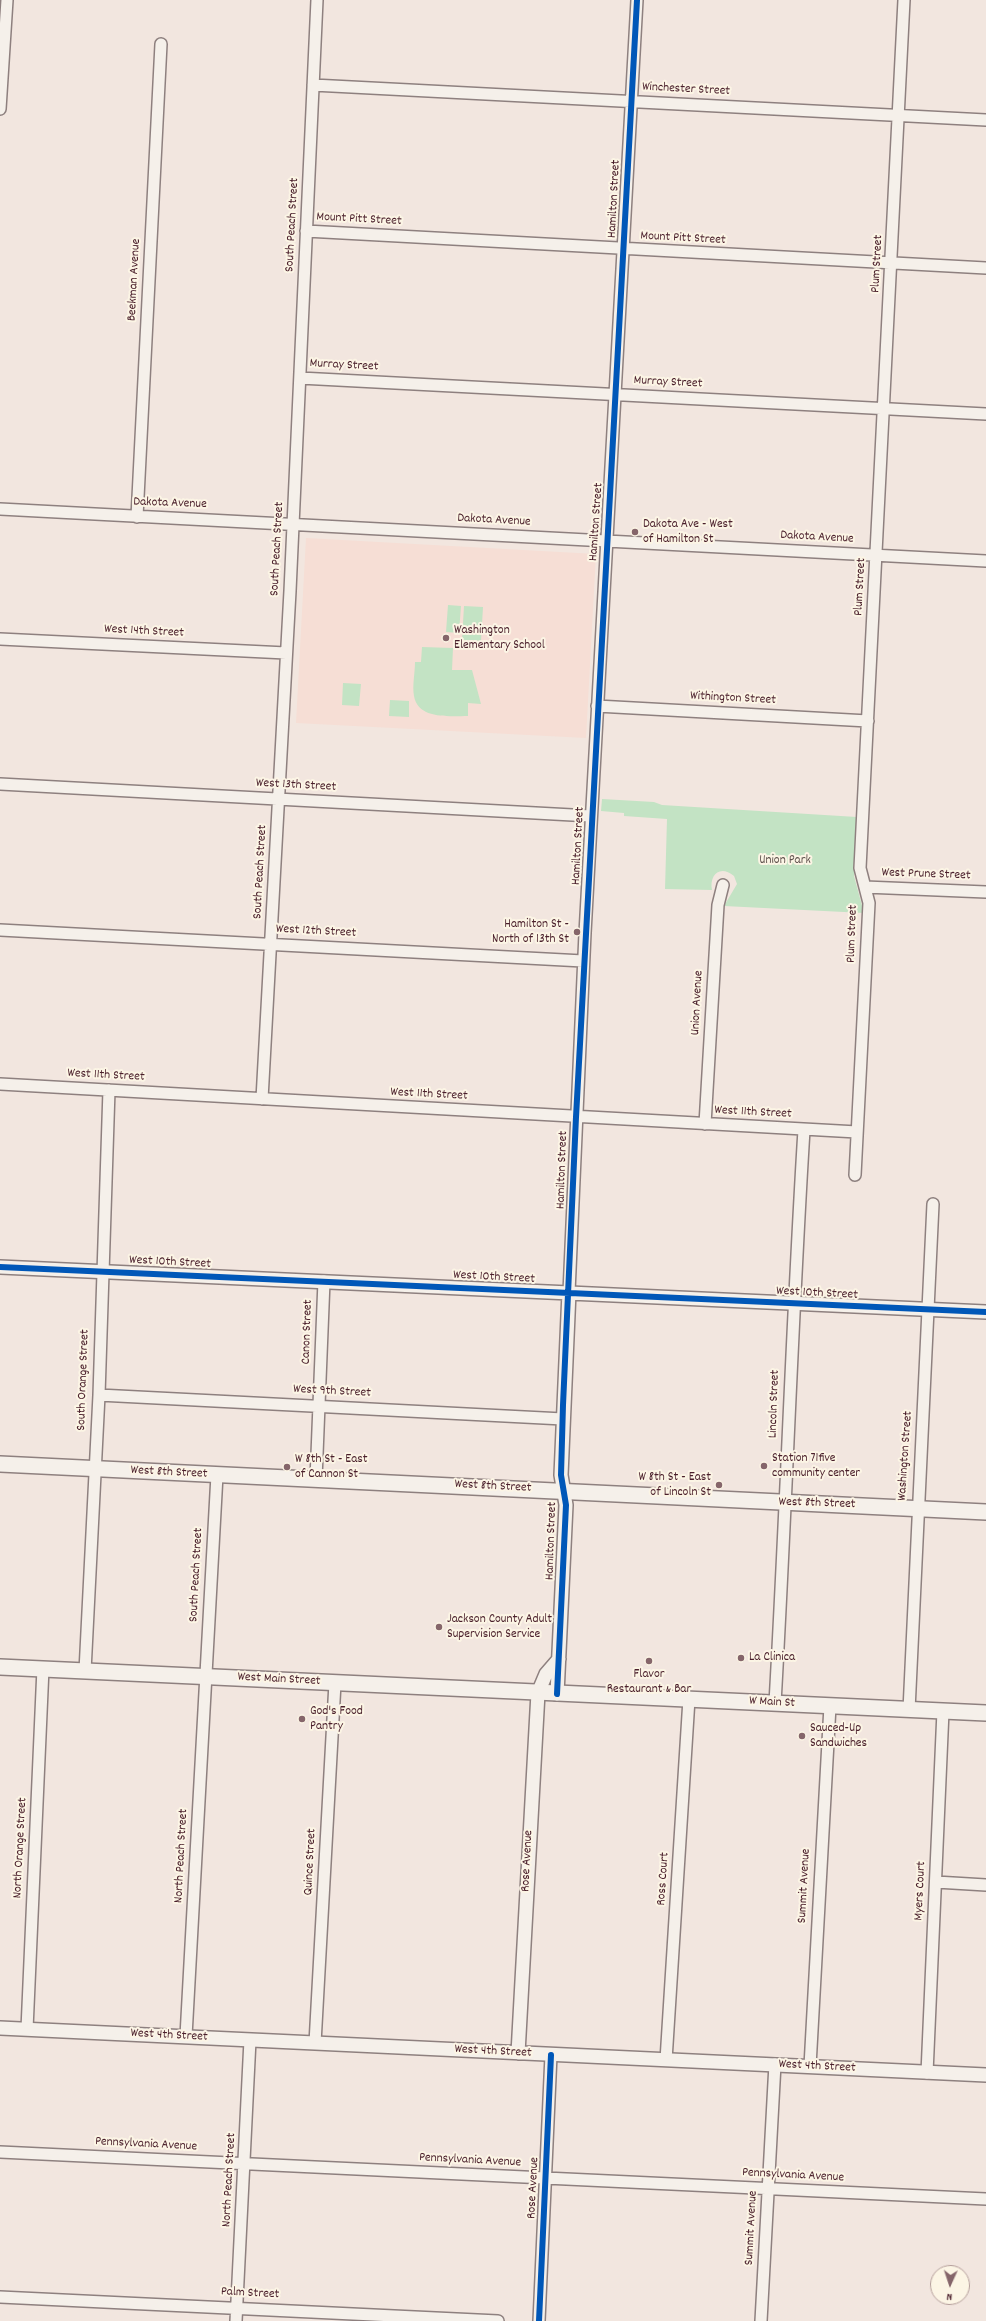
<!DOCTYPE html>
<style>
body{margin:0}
#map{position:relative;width:986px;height:2321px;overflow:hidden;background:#f2e6df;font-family:Dekko,sans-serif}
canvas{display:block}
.north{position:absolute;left:930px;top:2265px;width:40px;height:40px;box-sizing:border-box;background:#fcf5e5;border:1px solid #b59f9b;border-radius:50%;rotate:183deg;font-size:11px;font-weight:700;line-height:16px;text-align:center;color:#4a1f2b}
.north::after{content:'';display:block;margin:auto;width:14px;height:18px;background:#85656a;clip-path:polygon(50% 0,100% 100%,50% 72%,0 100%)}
</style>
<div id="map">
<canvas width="986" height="2321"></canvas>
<div class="north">N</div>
</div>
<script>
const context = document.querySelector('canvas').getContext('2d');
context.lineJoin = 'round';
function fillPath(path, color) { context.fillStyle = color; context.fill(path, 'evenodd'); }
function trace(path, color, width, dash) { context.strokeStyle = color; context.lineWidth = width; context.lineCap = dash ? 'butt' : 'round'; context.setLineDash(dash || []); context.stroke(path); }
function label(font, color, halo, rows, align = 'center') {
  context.font = font + ' Dekko,sans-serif'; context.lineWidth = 4; context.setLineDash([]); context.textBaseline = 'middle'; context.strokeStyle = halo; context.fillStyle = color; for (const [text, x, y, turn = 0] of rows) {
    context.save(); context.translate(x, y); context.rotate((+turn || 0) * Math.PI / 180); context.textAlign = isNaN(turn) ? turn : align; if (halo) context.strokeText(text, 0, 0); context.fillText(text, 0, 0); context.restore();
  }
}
const built = new Path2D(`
 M306,538L596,554L586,738L296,723Z`);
const green = new Path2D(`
 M448,605L461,606L459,633L446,632Z
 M464,606L483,607L481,641L462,640Z
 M422,647L453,648L452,670H472L481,704L468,703V716C451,716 418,720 414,696C412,686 415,673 415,662H421Z
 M343,683L361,684L359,706L342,705Z
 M390,700L409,701V717L389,716Z
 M602,799L654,802L662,805L857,817L854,876L864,913L724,906L737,884L734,876C720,864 709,875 712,890L665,889L667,819L624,816V813L601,811Z`);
const minor = new Path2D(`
 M313,85L986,120
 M0,109L7,0
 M306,231L986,268
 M300,378L986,414
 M0,509L986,561
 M137,517L161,44
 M0,639L286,653
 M597,706L868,721
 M0,784L591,816
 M865,887L986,892
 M0,930L583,961
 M0,1084L857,1132
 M262,1099L290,591L317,0
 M705,1124L718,905L723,885
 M855,1175L869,903L860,868L904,0
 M569,1292L585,933L637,0
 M99,1395L563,1419
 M316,1479L324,1281
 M85,1671L99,1395L109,1090
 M775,1703C786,1512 792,1321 804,1130
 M909,1710L933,1204
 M936,1882L986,1885
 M27,2029L43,1668
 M186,2036L217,1475
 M315,2043L335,1683
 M666,2060L689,1699
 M810,2066L830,1706
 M927,2073L943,1711
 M0,2152L986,2199
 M0,2297L498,2321
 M236,2321L250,2040
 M539,2321L551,2055
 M761,2321L775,2064`);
const tertiary = new Path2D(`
 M0,1267L986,1312
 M557,1694L566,1505L561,1475L569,1292
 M0,2028L986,2075
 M518,2053L538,1693L546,1674L559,1659`);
const secondary = new Path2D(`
 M0,1464L986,1512
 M0,1667L986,1713`);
const cycleway = new Path2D(`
 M0,1267L986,1312
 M557,1694L566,1505L561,1475L563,1405L576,1117L637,0
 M539,2321L551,2055`);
const markers = [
 [635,532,4,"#85656a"],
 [446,638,4,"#85656a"],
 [577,932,4,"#85656a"],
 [764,1466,4,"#85656a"],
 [287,1467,4,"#85656a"],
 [719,1485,4,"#85656a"],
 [439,1627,4,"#85656a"],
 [741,1658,4,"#85656a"],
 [649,1661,4,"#85656a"],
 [302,1719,4,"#85656a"],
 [802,1736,4,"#85656a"]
];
const streetNames = [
 ["Winchester Street",686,90,3],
 ["Hamilton Street",615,199,-87],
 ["Mount Pitt Street",359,220,3],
 ["South Peach Street",293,225,-87],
 ["Mount Pitt Street",683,239,3],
 ["Plum Street",878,264,-87],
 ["Beekman Avenue",135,280,-87],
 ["Murray Street",344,366,3],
 ["Murray Street",668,383,3],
 ["Dakota Avenue",170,504,2],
 ["Dakota Avenue",494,521,3],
 ["Hamilton Street",597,522,-86],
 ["Dakota Avenue",817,538,3],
 ["South Peach Street",278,549,-87],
 ["Plum Street",861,587,-87],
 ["West 14th Street",144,632,3],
 ["Withington Street",733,699,3],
 ["West 13th Street",296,786,3],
 ["Hamilton Street",579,846,-87],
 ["South Peach Street",261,872,-87],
 ["West Prune Street",926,875,2],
 ["West 12th Street",316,932,3],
 ["Plum Street",853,934,-88],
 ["Union Avenue",698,1003,-87],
 ["West 11th Street",106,1076,3],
 ["West 11th Street",429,1095,3],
 ["West 11th Street",753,1113,3],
 ["Hamilton Street",563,1170,-88],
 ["West 10th Street",170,1263,3],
 ["West 10th Street",494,1278,3],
 ["West 10th Street",817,1294,3],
 ["Canon Street",308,1332,-88],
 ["South Orange Street",84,1380,-88],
 ["West 9th Street",332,1392,3],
 ["Lincoln Street",775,1404,-88],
 ["Washington Street",906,1456,-86],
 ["West 8th Street",169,1473,3],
 ["West 8th Street",493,1487,3],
 ["West 8th Street",817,1504,2],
 ["Hamilton Street",552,1541,-88],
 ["South Peach Street",197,1575,-87],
 ["West Main Street",279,1680,3],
 ["W Main St",772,1703,3],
 ["North Orange Street",21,1848,-87],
 ["North Peach Street",182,1856,-87],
 ["Rose Avenue",528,1861,-87],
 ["Quince Street",311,1862,-87],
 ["Ross Court",664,1879,-86],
 ["Summit Avenue",805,1886,-87],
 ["Myers Court",921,1891,-87],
 ["West 4th Street",169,2036,3],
 ["West 4th Street",493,2052,3],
 ["West 4th Street",817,2067,3],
 ["Pennsylvania Avenue",146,2145,3],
 ["Pennsylvania Avenue",470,2161,3],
 ["Pennsylvania Avenue",793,2176,3],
 ["North Peach Street",230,2180,-87],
 ["Rose Avenue",534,2188,-87],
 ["Summit Avenue",752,2228,-87],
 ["Palm Street",250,2294,3]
];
const poiNames = [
 ["Dakota Ave - West",643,525],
 ["of Hamilton St",643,540],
 ["Washington",454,631],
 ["Elementary School",454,646],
 ["Hamilton St -",569,925,"right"],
 ["North of 13th St",569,940,"right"],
 ["Station 71five",772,1459],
 ["community center",772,1474],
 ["W 8th St - East",295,1460],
 ["of Cannon St",295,1475],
 ["W 8th St - East",711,1478,"right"],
 ["of Lincoln St",711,1493,"right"],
 ["Jackson County Adult",447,1620],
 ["Supervision Service",447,1635],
 ["La Clinica",749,1658],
 ["Flavor",649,1675,"center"],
 ["Restaurant & Bar",649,1690,"center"],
 ["God's Food",310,1712],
 ["Pantry",310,1727],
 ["Sauced-Up",810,1729],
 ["Sandwiches",810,1744]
];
const parkNames = [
 ["Union Park",785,861]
];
fillPath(built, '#f6ded5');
fillPath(green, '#c3e3c4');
trace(minor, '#8e807f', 14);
trace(tertiary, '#8e807f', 16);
trace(secondary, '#8e807f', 18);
trace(minor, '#f5f0ea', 11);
trace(tertiary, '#f5f0ea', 13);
trace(secondary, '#f5f0ea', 15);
trace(cycleway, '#0057b8', 6);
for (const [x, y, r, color] of markers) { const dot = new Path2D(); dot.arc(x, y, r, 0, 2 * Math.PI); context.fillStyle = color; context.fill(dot); trace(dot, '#fcf5e5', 1.5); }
label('13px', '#4a1f2b', '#fcf5e5', streetNames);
label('13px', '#4a1f2b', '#fcf5e5', poiNames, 'left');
label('13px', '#5e504c', '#fcf5e5', parkNames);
</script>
